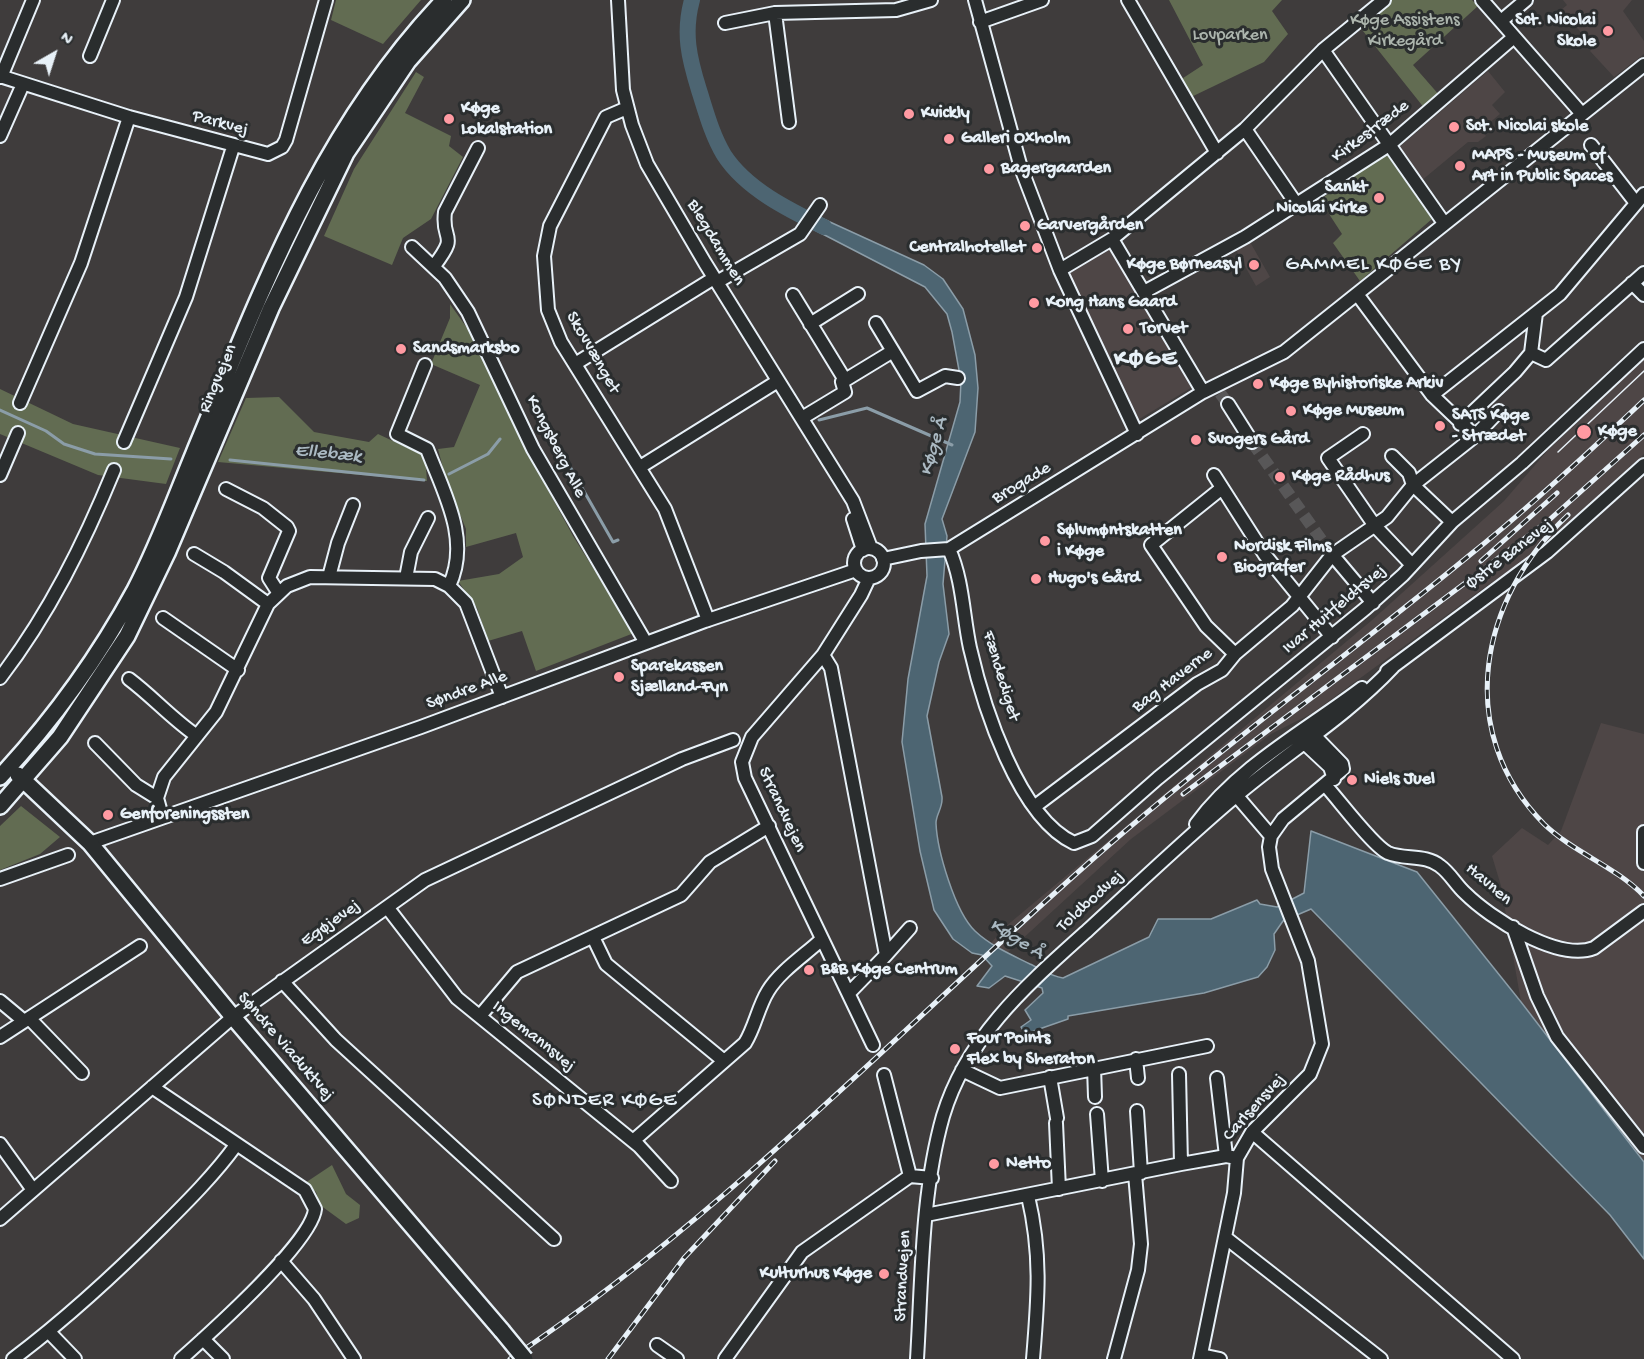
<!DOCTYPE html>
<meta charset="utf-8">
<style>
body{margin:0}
#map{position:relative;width:1644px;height:1359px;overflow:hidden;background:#3f3c3c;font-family:"Gochi Hand",sans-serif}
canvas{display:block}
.north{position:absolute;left:24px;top:24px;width:60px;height:60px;-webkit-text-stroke:4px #2a2d2e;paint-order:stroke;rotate:39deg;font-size:16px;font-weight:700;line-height:24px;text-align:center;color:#e8f1f8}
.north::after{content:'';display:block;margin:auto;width:21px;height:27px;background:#e8f1f8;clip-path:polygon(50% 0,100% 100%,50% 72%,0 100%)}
</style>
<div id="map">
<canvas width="1644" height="1359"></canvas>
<div class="north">N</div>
</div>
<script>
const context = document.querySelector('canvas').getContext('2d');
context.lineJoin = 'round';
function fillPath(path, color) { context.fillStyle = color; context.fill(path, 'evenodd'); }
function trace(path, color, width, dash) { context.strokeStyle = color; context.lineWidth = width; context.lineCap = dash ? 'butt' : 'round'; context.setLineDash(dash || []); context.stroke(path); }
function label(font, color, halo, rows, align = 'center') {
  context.font = font + ' "Gochi Hand",sans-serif'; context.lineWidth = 6; context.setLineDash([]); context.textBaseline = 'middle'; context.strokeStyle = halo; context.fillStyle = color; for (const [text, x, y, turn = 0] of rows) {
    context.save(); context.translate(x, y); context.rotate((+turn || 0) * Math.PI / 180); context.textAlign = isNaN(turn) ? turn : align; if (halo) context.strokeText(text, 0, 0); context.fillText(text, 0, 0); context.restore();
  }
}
const built = new Path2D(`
 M1563,0H1632L1623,11L1644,41V54L1614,77L1590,51L1594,47L1561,10L1567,5Z
 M1488,71L1505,92L1492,105L1500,114L1481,130L1486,136L1478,142H1468L1421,181L1397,149Z
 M1113,237L1199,383L1136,421L1067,273Z
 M1250,242L1270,277L1256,286L1236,250Z
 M1644,360V454L1578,516L1534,556L1488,585L1311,714L1271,734L1131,839L1006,954L991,943L1005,927L1371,621L1504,501L1548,450Z
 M1601,723L1644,734V1162L1521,1002L1501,886L1492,856L1522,828L1548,845L1561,831Z`);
const green = new Path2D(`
 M336,0H421L383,44L331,20Z
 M1169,0H1282L1272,11L1288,34L1264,62L1187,99L1177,82L1203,65Z
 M1392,0H1472L1478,6L1413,65L1440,96L1425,109L1359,26Z
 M416,72L424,77L405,113L451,136L449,146L463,157L431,219L403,238L392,265L324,236L354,169Z
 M1385,152L1432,219L1360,281L1333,243L1342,234L1320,200Z
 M450,304L477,342L530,457L573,536L634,633L536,671L522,631L488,641L477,608L458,581L499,574L523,557L516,533L466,547V529L447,483L438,449L454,447L480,385L431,364L450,318Z
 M0,389L73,424L180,448L166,484L98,475L0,434Z
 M279,397L314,432L369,442L378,434L425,456L427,481L218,462L246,398Z
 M21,806L60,837L40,854L0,870V826Z
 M332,1165L346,1194L360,1205L359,1218L346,1224L320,1205L316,1192L305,1183Z`);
const water = new Path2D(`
 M819,217L924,265L943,279L963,309L975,355L978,388L975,432L942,519L947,536L943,584L949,634L939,662L927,716L942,797C943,808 936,814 936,823C937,850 955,912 975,931C991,946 1010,954 1030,964C1041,969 1050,976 1063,978L1149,937L1158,919H1211L1257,900L1260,904L1277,907L1304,893L1311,831L1417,872L1521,1002L1644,1162V1259L1610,1215L1311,909L1283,921L1274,934L1275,950L1267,967L1258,977L1204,993L1068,1016V1019L1025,1034L1021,1027L1031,1020L1025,1010L1043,993L1042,988L1005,976L989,988L977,986L992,966L982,955L972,953L953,939L934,910L920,851L902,742L908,679L927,576L925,524L960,402L961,381L952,332L947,314L925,287L811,228Z`);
const stream = new Path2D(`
 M0,410L46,431L64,444L95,454L171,459
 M819,420L867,408L952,445
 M540,425L549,430L613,542L618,540
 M230,460L424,480
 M449,474L488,454L500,439`);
const river = new Path2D(`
 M692,0C683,33 689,58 699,90C706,112 712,135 724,155C746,189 789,210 824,227`);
const minorTunnel = new Path2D(`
 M1220,393L1228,404
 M1252,442L1330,552`);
const minor = new Path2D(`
 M618,0L623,90L632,125L647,164L705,263L853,501L871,548
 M975,0L1021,168L1060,270L1137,434
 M1128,0L1217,153
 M1482,0L1582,114
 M775,13L789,122
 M1501,21L1526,0
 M980,22L1042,0
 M725,23L775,13L896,10L931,0
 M1323,50L1444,223
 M90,56L113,0
 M0,76L129,117L268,154L282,147L286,140L326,0
 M1,77L33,0
 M627,108L606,117L550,226L544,256L548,310L561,342L665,509L708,620
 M1245,129L1297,205
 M0,136L23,84
 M1591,145L1636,203
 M1112,239L1245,129L1323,50L1384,0
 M412,247L445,278L468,312L533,449L646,643
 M434,266C460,232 441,243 445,212L478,148
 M717,282L800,234L820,205
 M1632,283L1644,295
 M1144,292L1245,237L1389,145L1514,37
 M1357,294L1432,395L1475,436
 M793,295L845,380
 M876,323L917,391L945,376L958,378
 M810,324L858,294
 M1531,353L1546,360L1644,273
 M575,364L714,278
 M425,365L397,434L427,449C444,493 471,540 449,586
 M1203,392L1284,352L1644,65
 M1432,395L1560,294L1644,194
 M20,403L81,263L129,117
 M1228,404L1252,442
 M802,418L845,392L842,382L893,351
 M1460,424L1515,372L1531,353L1536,313
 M1363,434L1328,458L1375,526L1412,565
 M124,442L186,297L233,147
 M1392,456L1409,473L1413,485L1452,522
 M640,467L778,381
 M0,475L18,433
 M1214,475L1265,555L1332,637
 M226,489L263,508L287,527L289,531L269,578L278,592
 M853,519L863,550
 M854 563a15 15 0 1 1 30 0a15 15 0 1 1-30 0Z
 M949,549C963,580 963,616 970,648C983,705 1018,817 1074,843L1092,836L1158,778L1366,608L1403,575L1452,522L1522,463L1644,349
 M1330,552L1373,603
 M194,554L224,572L268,604
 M883,559L921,551L949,549L1203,392L1112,239L1060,270
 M329,577L338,543L353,505
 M406,578L411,552L428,518
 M869,578L861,595L823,655L752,737L742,762L745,778L873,1045
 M163,618L238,670
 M1235,654L1292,606L1332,555L1387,517L1413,485L1475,436L1499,411
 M823,655L831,668L886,955L849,993
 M1387,671L1547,552L1644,465
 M0,678C49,614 84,543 114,470
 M129,679C153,697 172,719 197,736
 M1299,738L1330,767L1334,779
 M95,743L136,785L157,798
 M1326,786C1339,800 1373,846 1388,853C1404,860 1426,854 1440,866C1450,873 1456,885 1465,893C1490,918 1558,962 1594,948L1644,911
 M1236,795L1271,836
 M1034,807L1197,684L1222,670L1235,654L1206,626L1151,545L1222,488
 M162,816L157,798L164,777L216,712L268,604L287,586L310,577L435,579L449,586L466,603L502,697
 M1196,824C1239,766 1305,731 1362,688
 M1644,832V863
 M90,843L421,727L705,621L856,570
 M0,879L68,855
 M387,907L457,998L639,1146L671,1181
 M1513,927L1537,996L1557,1037L1644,1147
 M593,937L606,964L724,1061
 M886,955L910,928
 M282,981L336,1040L554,1239
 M0,1001L24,1021
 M480,1016L517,972L681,895L710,862L769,826
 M29,1018L82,1073
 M0,1037L140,946
 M1136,1059L1138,1078
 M1094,1067L1095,1097
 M962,1070L1000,1088L1207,1046
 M1179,1074L1181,1164
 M884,1075L910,1176L932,1178
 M1050,1077L1057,1118
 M1217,1078L1226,1156
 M152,1087L305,1190L315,1209C312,1242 209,1334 181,1359
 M1137,1111L1141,1173
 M1097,1114L1102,1181
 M1056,1123L1059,1189
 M1252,1132L1513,1359
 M633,1141L745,1043C755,1027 758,1007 768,991C780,971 805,955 822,939
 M0,1144L33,1190
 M1028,1196C1042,1255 1038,1299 1033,1359
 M926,1215L1181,1164L1226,1156L1237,1158
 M0,1219L233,1017L425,880L682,759L733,740
 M1226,1238L1381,1359
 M281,1261L314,1299L354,1359
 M49,1332L75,1359
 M203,1339L223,1359
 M657,1345L677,1359
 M1201,1355L1220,1359
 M13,1359C66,1319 115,1274 162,1227C188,1201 215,1174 236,1145
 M725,1359L802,1252L910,1176
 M917,1359C922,1279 921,1194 943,1116C967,1036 1028,984 1088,930C1137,885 1185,839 1236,796C1288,752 1346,717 1393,667
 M1114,1359L1138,1270L1141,1244L1135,1174
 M1200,1359L1234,1193L1237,1158L1252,1132L1310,1074L1322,1044L1308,961L1272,869L1269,847L1271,836L1283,819L1343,769L1342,764L1307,728`);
const major = new Path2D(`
 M18,775L90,843L233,1017L502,1331
 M0,777C53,720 98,658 135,590C158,546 175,499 194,453C262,290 320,130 444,0
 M0,806L60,737L127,636L167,553L271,308L346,153L408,61L462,0`);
const tram = new Path2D(`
 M1558,452L1644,371`);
const rail = new Path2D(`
 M1568,515C1479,598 1453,732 1544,824C1574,853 1615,866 1644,896
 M1481,561L1557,493
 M1183,794L1548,521L1644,435
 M510,1359C730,1212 911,1017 1110,844C1227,743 1352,652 1471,554C1531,506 1588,453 1644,400
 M608,1359L684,1258L775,1161`);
const majorBridge = new Path2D(`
 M502,1331L525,1359`);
const markers = [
 [1608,31,6,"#ff9aa2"],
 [909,114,6,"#ff9aa2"],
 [449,119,6,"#ff9aa2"],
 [1454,127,6,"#ff9aa2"],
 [949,139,6,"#ff9aa2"],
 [1460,166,6,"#ff9aa2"],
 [989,169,6,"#ff9aa2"],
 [1379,198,6,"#ff9aa2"],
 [1025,226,6,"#ff9aa2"],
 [1037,248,6,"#ff9aa2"],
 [1254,265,6,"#ff9aa2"],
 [1034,303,6,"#ff9aa2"],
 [1128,329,6,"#ff9aa2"],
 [401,349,6,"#ff9aa2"],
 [1258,384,6,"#ff9aa2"],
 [1291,411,6,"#ff9aa2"],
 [1440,426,6,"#ff9aa2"],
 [1584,432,8,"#ff9aa2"],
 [1196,440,6,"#ff9aa2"],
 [1280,477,6,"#ff9aa2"],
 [1045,541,6,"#ff9aa2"],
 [1222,557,6,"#ff9aa2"],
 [1036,579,6,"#ff9aa2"],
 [619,677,6,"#ff9aa2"],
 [1352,780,6,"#ff9aa2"],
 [108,815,6,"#ff9aa2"],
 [809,970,6,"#ff9aa2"],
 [955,1049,6,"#ff9aa2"],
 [994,1164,6,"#ff9aa2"],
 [884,1274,6,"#ff9aa2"]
];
const parkNames = [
 ["Køge Assistens",1405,21],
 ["Kirkegård",1405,42],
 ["Lovparken",1230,36]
];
const poiNames = [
 ["Sct. Nicolai",1596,21,"right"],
 ["Skole",1596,42,"right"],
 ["Køge",461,109],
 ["Lokalstation",461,130],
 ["Kvickly",921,114],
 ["Sct. Nicolai skole",1466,127],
 ["Galleri Oxholm",961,139],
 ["MAPS - Museum of",1472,156],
 ["Art in Public Spaces",1472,177],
 ["Bagergaarden",1001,169],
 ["Sankt",1367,188,"right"],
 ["Nicolai Kirke",1367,209,"right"],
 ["Garvergården",1037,226],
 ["Centralhotellet",1025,248,"right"],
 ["Køge Børneasyl",1242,265,"right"],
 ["Kong Hans Gaard",1046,303],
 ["Torvet",1140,329],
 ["Sandsmarksbo",413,349],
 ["Køge Byhistoriske Arkiv",1270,384],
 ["Køge Museum",1303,411],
 ["SATS Køge",1452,416],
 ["- Strædet",1452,437],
 ["Køge",1598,432],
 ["Svogers Gård",1208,440],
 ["Køge Rådhus",1292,477],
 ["Sølvmøntskatten",1057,531],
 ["i Køge",1057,552],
 ["Nordisk Films",1234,547],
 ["Biografer",1234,568],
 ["Hugo's Gård",1048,579],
 ["Sparekassen",631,667],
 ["Sjælland-Fyn",631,688],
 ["Niels Juel",1364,780],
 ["Genforeningssten",120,815],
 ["B&B Køge Centrum",821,970],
 ["Four Points",967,1039],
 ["Flex by Sheraton",967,1060],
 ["Netto",1006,1164],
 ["Kulturhus Køge",872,1274,"right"]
];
const streetNames = [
 ["Parkvej",220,124,15],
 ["Kirkestræde",1371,132,-37],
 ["Blegdammen",715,243,59],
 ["Skovvænget",592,353,60],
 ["Ringvejen",219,379,-67],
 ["Kongsberg Alle",555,447,63],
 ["Brogade",1022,484,-31],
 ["Østre Banevej",1510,555,-37],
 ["Ivar Huitfeldtsvej",1335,610,-40],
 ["Fændediget",1000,676,73],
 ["Bag Haverne",1173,681,-37],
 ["Søndre Alle",467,691,-20],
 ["Strandvejen",781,810,65],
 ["Havnen",1488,885,40],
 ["Toldbodvej",1091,902,-42],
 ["Egøjevej",331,924,-35],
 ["Ingemannsvej",533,1037,39],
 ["Søndre Viaduktvej",285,1047,49],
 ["Carlsensvej",1255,1108,-48],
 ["Strandvejen",904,1276,-87]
];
const waterNames = [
 ["Køge Å",935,447,-74],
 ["Ellebæk",328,455,6],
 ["Køge Å",1016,940,32]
];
const quarterNames = [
 ["GAMMEL KØGE BY",1374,266],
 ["SØNDER KØGE",605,1102]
];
const districtNames = [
 ["KØGE",1146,360]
];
fillPath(built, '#4e4646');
fillPath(green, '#626c52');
fillPath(water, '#4d6572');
trace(water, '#8b9da8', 1.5);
trace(stream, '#8b9da8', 3);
trace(river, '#4d6572', 16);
trace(minorTunnel, '#585758', 12, [12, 6]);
trace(minor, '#e8f1f8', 16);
trace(major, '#e8f1f8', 20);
trace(minor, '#2a2d2e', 12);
trace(major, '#2a2d2e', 15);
trace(tram, '#e8f1f8', 1.5);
trace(rail, '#e8f1f8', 5);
trace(rail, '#2a2d2e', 3, [9]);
trace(majorBridge, '#e8f1f8', 20, []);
trace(majorBridge, '#2a2d2e', 15);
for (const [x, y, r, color] of markers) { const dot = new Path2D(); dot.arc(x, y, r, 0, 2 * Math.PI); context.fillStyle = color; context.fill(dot); trace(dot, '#2a2d2e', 2); }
label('18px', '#acb5ad', '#2a2d2e', parkNames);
label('bold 18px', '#e8f1f8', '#2a2d2e', poiNames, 'left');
label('18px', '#e8f1f8', '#2a2d2e', streetNames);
label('italic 20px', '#aab9c2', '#2a2d2e', waterNames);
context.letterSpacing = '1.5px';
label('21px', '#e8f1f8', '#2a2d2e', quarterNames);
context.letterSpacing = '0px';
context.letterSpacing = '1.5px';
label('bold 24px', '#e8f1f8', '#2a2d2e', districtNames);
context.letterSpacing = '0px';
</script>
